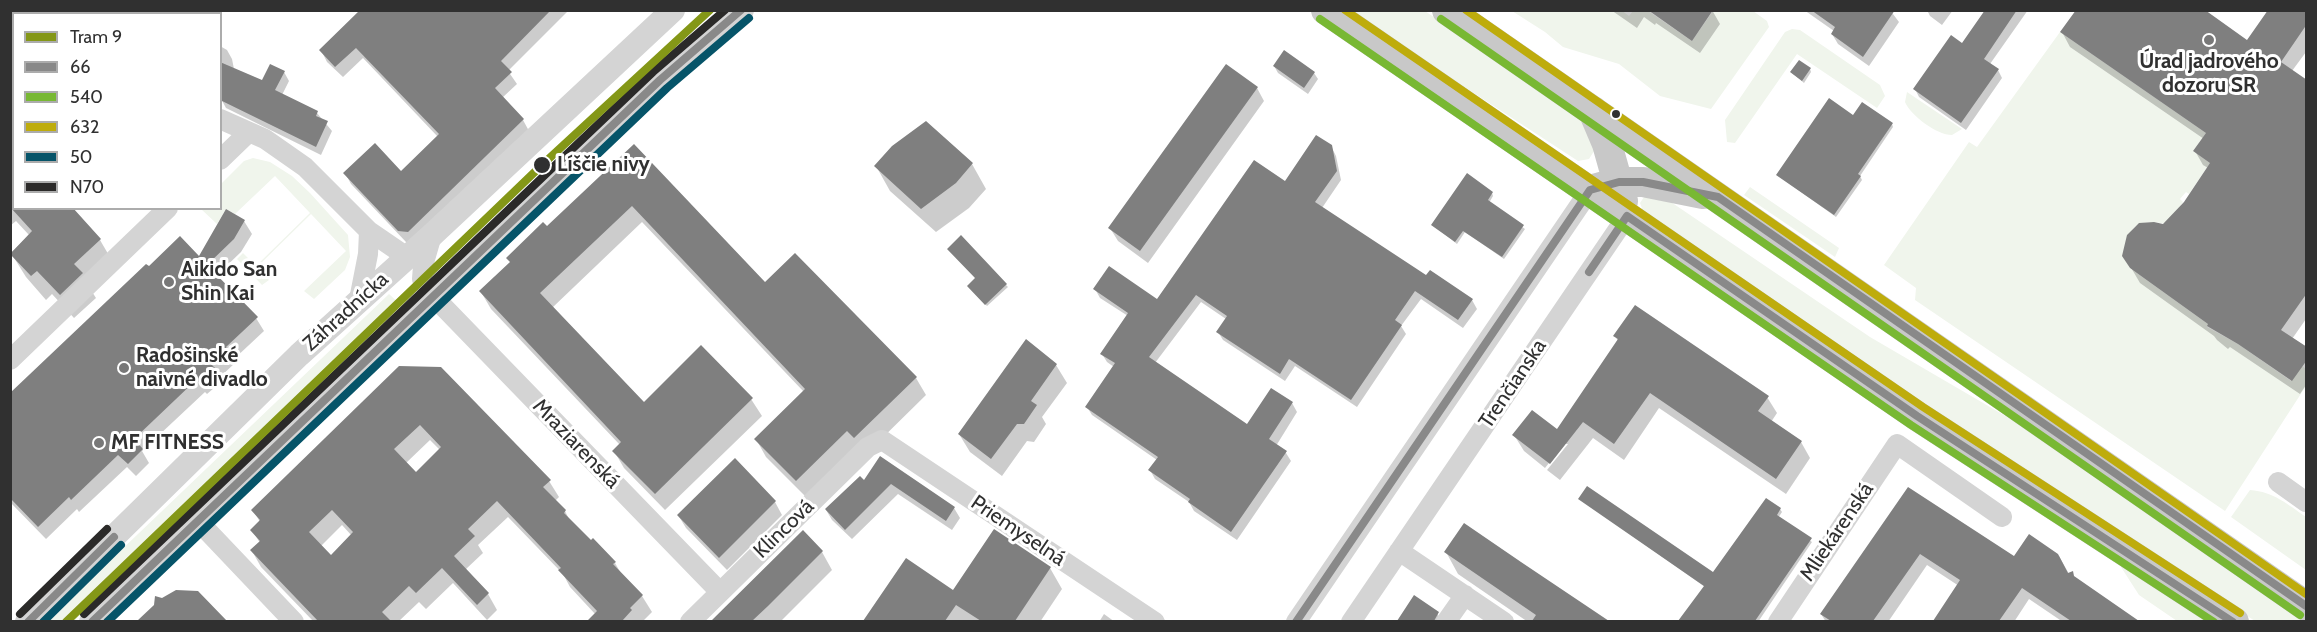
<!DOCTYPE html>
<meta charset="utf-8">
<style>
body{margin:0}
#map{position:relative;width:2317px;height:632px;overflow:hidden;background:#fff;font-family:Cabin,sans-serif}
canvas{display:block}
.frame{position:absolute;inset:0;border:12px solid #303030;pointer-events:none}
.legend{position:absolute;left:12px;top:12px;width:210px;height:198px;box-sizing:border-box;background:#fff;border:2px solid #acacac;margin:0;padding:8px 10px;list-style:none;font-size:18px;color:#303030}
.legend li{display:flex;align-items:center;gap:12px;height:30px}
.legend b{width:30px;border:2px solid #acacac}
</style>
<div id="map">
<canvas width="2317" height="632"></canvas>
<div class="frame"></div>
<ul class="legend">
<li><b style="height:8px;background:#849717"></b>Tram 9</li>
<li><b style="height:8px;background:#898989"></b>66</li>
<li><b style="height:8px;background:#78b833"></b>540</li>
<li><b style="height:8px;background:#beac0c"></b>632</li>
<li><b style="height:8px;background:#065469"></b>50</li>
<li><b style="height:8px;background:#2b2a29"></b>N70</li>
</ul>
</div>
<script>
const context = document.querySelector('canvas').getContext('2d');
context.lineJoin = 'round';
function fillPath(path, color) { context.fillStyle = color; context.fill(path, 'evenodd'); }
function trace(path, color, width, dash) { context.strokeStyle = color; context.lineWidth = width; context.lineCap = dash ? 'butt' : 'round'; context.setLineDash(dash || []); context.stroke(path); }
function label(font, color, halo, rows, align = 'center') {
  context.font = font + ' Cabin,sans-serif'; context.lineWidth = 6; context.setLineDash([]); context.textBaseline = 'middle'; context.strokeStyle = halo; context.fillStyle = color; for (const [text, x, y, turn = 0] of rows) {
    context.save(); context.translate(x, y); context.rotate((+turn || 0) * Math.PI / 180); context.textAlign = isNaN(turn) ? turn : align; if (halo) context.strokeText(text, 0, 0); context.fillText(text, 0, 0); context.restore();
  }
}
const green = new Path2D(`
 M1621,10L1629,16L1633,11H1648L1692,41L1713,11H1753L1767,21L1769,27L1711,109L1660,96L1619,64L1563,47L1545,32L1512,11Z
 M1348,11H1425L1582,119L1596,148L1589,159L1578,161Z
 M1792,29L1800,30L1880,85L1885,96L1877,108L1797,54L1735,143L1727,142L1725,120L1785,32Z
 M2060,32L2206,133L2193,151L2210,163L2189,194L2186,192L2180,199L2183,202L2168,224C2137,219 2129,224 2123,256L2130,268L2208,324L2207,327L2238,344L2291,381L2302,366L2306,369V386L2225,511L1915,300L1916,288L1884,265L1969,142L1977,147Z
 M1907,92L1962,129L1952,135C1937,135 1911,116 1905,102Z
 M253,158L270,162L292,176L310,193L348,235L350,257L345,270L314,299L304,291L346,251L311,214L257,267L269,280L262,285L237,259L243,253L256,266L310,213L275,176L235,214L226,209L217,224L201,209L220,208L221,184L244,161Z
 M1750,187L1839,248L1835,257L1744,195Z
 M1644,197L1665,198L1870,337L2038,435L2305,621H2255L1921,405L1645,216L1640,203Z
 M389,294L402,306L74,621H47Z
 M2250,490C2274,492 2287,504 2306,517V570L2231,517Z
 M2124,562L2211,621H2177L2139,595L2121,567Z`);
const shadow = new Path2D(`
 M65,10H131L137,14H63Z
 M140,10H161L167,14H138Z
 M179,10H201L202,14H178Z
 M363,10H569L508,71L517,84L502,98L523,120L529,131L415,242H406L351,184L345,173H401L438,137L363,58L343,77L327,62L321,50Z
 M1611,10H1712L1720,24L1700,53L1656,23L1655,25L1644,17L1637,28Z
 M1804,10H1890L1899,22L1869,66L1838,44L1832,34L1834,31Z
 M1927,10H1953L1942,25L1930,16Z
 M1981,10H2028L1990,64L1998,70L2002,78L1966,130L1919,97L1915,89L1962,45L1985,13Z
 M2078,10H2207L2206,13L2248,42L2306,10V52L2292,71L2306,81V319L2292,339L2306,349V385L2300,394L2230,347L2228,349L2217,340L2214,336L2140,283L2133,271L2124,256L2163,226L2185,203L2208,168L2203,165L2195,151L2204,139L2070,47L2062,32Z
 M220,46L227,50L232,59L234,69L263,82L284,72L289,81L282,95L317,113L332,131L321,155L226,108L220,97Z
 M1274,66L1314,73L1318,79L1308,94L1278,73Z
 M1810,69L1811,72L1804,83L1791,72Z
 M10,74L14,78V208L100,240L114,264L89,287L96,298L74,318L52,294L46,300L26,277L11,253L29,235L16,221L10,226Z
 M1257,88L1264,101L1148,263L1118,241L1110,228Z
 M1853,117L1892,124L1893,127L1860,176L1862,180L1836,217L1777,175Z
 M926,123L972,164L986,189L969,208L936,232L890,191L876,166Z
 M634,146L765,284L916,378L926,395L865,455L807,498L766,457L756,439L804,392L642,222L552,308L644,404L751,399L762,416L665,510L624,468L614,451L620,445L491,309L481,292Z
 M1331,146L1336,156L1341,180L1322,208L1426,277L1472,300L1477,309L1463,328L1421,299L1401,326L1406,334L1357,407L1295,366L1285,381L1223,340L1218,332L1226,319L1201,302L1155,363L1248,426L1292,403L1297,412L1276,446L1286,453L1291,461L1237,540L1194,511L1189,502L1155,479L1150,470L1157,460L1092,415L1087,407L1114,367L1107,362L1102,354L1128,316L1100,298L1095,289L1157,301L1285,183Z
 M1492,193L1493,196L1489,203L1525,229L1504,259L1465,232L1457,244L1433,225Z
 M227,211L244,221L252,234L241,252L216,276L256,318L264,331L233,360L235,363L219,378L221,382L207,394L205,392L142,451L149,463L136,476L127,467L79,512L77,509L46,539L10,502V395L149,268L200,258Z
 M1006,285L1008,287L987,306L971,289Z
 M1615,336L1767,397L1777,413L1771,422L1801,442L1810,458L1786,494L1659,408L1624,460L1593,438L1560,480L1547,470L1568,444H1564L1545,468L1524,451L1514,435L1557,432L1618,341Z
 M1027,341L1056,365L1067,383L1042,417L1046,424L1034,442L1027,441L1002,476L970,452L959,434Z
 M400,368L549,481L559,497L555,501L565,511L571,523L615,563L622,575L642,596L652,612L642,622H589L596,615L570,587L563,574L508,517L478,545L483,553L465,570L488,594L497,610L487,620L453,583L426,609L419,602L398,622H314L261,567L252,551L260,543L252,530L260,522L253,510ZM430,440L440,450L416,474L406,463ZM342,525L352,536L331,557L321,546Z
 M880,458L954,508L960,518L952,530L898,494L852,539L832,520L826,510L864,482Z
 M735,460L775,502L782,515L727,570L686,528L678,515Z
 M1909,490L2014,558L2059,556L2069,574L2126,614L2130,622H2059L2060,620L2029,599L2014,622H1938L1936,619L1959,586L1927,565L1888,622H1826L1821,614Z
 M1580,499L1714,574L1780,509L1782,512L1778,518L1812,542L1758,622H1681L1705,587Z
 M1464,525L1606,622H1528L1458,574L1446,552Z
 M803,532L822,552L832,570L780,622H716L715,620Z
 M907,560L954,592L1050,568L1062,589L1040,622H865Z
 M202,597L225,622H138L162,600Z
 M1413,600L1437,613L1442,622H1398Z
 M1104,614L1115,622H1099Z`);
const building = new Path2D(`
 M360,10H551L501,61L512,72L495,88L524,119L408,232L398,231L343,173L375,143L401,171L439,134L356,48L335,67L319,50Z
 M1648,10H1713L1692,41Z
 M1811,10H1895L1863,57L1831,34L1835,27Z
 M1985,10H2017L1984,59L1999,69L1961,123L1913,89L1951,35L1962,43Z
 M2076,10H2205L2247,40L2268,10H2307V24L2281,62L2307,80V293L2281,330L2307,347V360L2292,381L2238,344L2207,326L2208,324L2130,268L2122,256L2127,235L2139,223L2154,222L2163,224L2184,202L2210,163L2193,151L2206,133L2060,32Z
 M1284,50L1315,72L1304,88L1273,66Z
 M1799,60L1811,68L1802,81L1790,72Z
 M220,62L262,80L270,64L285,71L275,90L318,111L316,116L328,121L316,147L220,100Z
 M1226,64L1258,87L1140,251L1108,228Z
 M1829,98L1853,115L1862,102L1893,123L1858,174L1861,176L1834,215L1776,175Z
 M926,121L973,163L956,183L921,209L874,166L892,146Z
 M1316,135L1332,145L1337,171L1315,202L1426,275L1430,270L1473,299L1458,320L1415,291L1395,320L1402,325L1351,400L1289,359L1280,374L1216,332L1227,316L1196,295L1149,357L1247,424L1271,388L1293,402L1269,439L1287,451L1231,532L1188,502L1190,499L1148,470L1158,457L1085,407L1115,363L1100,354L1128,313L1093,289L1109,266L1157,299L1254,160L1285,181Z
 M634,144L765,282L795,253L917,377L854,438L847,431L796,481L754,439L805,389L632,206L540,293L644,402L701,345L753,398L655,494L612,451L621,442L479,291L510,262L506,258L543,222L547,226Z
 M1467,173L1493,192L1488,200L1524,225L1502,257L1463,231L1455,242L1431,225Z
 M11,208H73L101,239L74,264L83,273L60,295L37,271L31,276L10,254L32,231Z
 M226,209L245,220L234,239L207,265L258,317L226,347L228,350L212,365L215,368L199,382L196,380L134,439L143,449L128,464L118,455L71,500L69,497L38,527L10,498V393L146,264L149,266L180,236L199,256Z
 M961,235L1007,284L985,305L967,286L975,278L947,249Z
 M1635,305L1769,396L1758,411L1802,441L1776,479L1650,393L1614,444L1583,422L1550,464L1512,435L1532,410L1557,429L1618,339L1613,336Z
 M1026,339L1057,364L1031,401L1037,405L1024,424H1017L991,459L958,434Z
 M399,366L441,367L551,480L543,487L566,510L564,513L591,540L593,538L616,562L613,564L643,595L630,608L632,610L622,621H587L597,611L558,570L561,568L497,501L468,529L475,536L454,556L489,593L477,605L442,568L416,593L409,586L382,612L391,621H318L250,550L260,541L250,530L260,520L251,510ZM420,425L441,447L416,472L394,449ZM332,510L353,532L331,555L309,532Z
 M880,456L955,507L946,521L891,484L845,530L825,509L860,476L864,480Z
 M735,458L776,501L719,558L677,515Z
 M1587,486L1713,572L1766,498L1781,508L1777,515L1812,538L1755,621H1678L1704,586L1578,499Z
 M1908,487L2014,556L2029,534L2058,554L2068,573L2073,571L2074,576L2139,621H2071L2022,588L1999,621H1933L1960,580L1920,554L1873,621H1831L1820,614Z
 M1464,523L1521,562L1609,621H1532L1536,615L1444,552Z
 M994,529L1051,567L1015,621H981L956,605L945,621H863L906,558L953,590Z
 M803,530L823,551L768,606L752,621H711Z
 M176,590L198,591L227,621H137L154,605L155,596L162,598Z
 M1414,595L1439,612L1434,621H1397Z`);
const minor = new Path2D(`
 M10,14L14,16
 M49,14L51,10
 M220,119L265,139L305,167L369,231L407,257
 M220,160L248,133
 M432,235L423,266L422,279L432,295L720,592
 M359,300L368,254L369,231
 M10,360L168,208
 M2278,482L2306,502
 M197,520L294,622
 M1399,551L1504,622
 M690,622L868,447L882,440L1155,622
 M1296,622L1590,190
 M1351,622L1627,216
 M1446,622L1465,595
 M1778,622L1897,444L2002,517`);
const tertiary = new Path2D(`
 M27,622L299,355L432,235L673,10
 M91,622L660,80L742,10`);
const primary = new Path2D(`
 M1326,10L1917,416L2234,622
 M1447,10L2306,606
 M1593,111L1607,144L1623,201
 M1590,190L1619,182H1643L1703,194`);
const bus1 = new Path2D(`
 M1589,272L1627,216L1917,416L2233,622
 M28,622L114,537
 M92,622L660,80L741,10
 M1296,622L1590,190L1619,182H1643L1718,197L2306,606`);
const bus2 = new Path2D(`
 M1320,19L1911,425L2214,622
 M1441,19L2300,615`);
const bus3 = new Path2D(`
 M1345,10L1923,407L2240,613
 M1466,10L2306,594`);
const bus4 = new Path2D(`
 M43,622L121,545
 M107,622L667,88L749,18`);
const bus5 = new Path2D(`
 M20,614L107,529
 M84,614L653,72L725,10`);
const tram1 = new Path2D(`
 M66,622L542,165L710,10`);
const markers = [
 [2209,40,6,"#787878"],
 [1616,114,5,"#303030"],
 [542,165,9,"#303030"],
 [169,282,6,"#787878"],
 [124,368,6,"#787878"],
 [99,443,6,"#787878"]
];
const poiNames = [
 ["Úrad jadrového",2209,62,"center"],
 ["dozoru SR",2209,86,"center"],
 ["Aikido San",181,270],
 ["Shin Kai",181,294],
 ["Radošinské",136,356],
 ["naivné divadlo",136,380],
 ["MF FITNESS",111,443]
];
const stopNames = [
 ["Líščie nivy",557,165]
];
const streetNames = [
 ["Záhradnícka",346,312,-42],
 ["Trenčianska",1513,384,-56],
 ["Mraziarenská",576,444,46],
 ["Klincová",784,529,-44],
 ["Priemyselná",1018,531,34],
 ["Mliekárenská",1837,532,-56]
];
fillPath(green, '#f0f5ec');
fillPath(shadow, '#0003');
fillPath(building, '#7f7f7f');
trace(minor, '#d4d4d4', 20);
trace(tertiary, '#d4d4d4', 24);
trace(primary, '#c8c8c8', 30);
trace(bus1, '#898989', 8);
trace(bus2, '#78b833', 8);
trace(bus3, '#beac0c', 8);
trace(bus4, '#065469', 8);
trace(bus5, '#2b2a29', 8);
trace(tram1, '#849717', 8);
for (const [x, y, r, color] of markers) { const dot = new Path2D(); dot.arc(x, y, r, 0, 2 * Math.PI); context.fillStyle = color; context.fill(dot); trace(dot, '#fff', 2); }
label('bold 21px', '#303030', '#fff', poiNames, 'left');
label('bold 21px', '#303030', '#fff', stopNames, 'left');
label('21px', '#303030', '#fff', streetNames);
</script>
